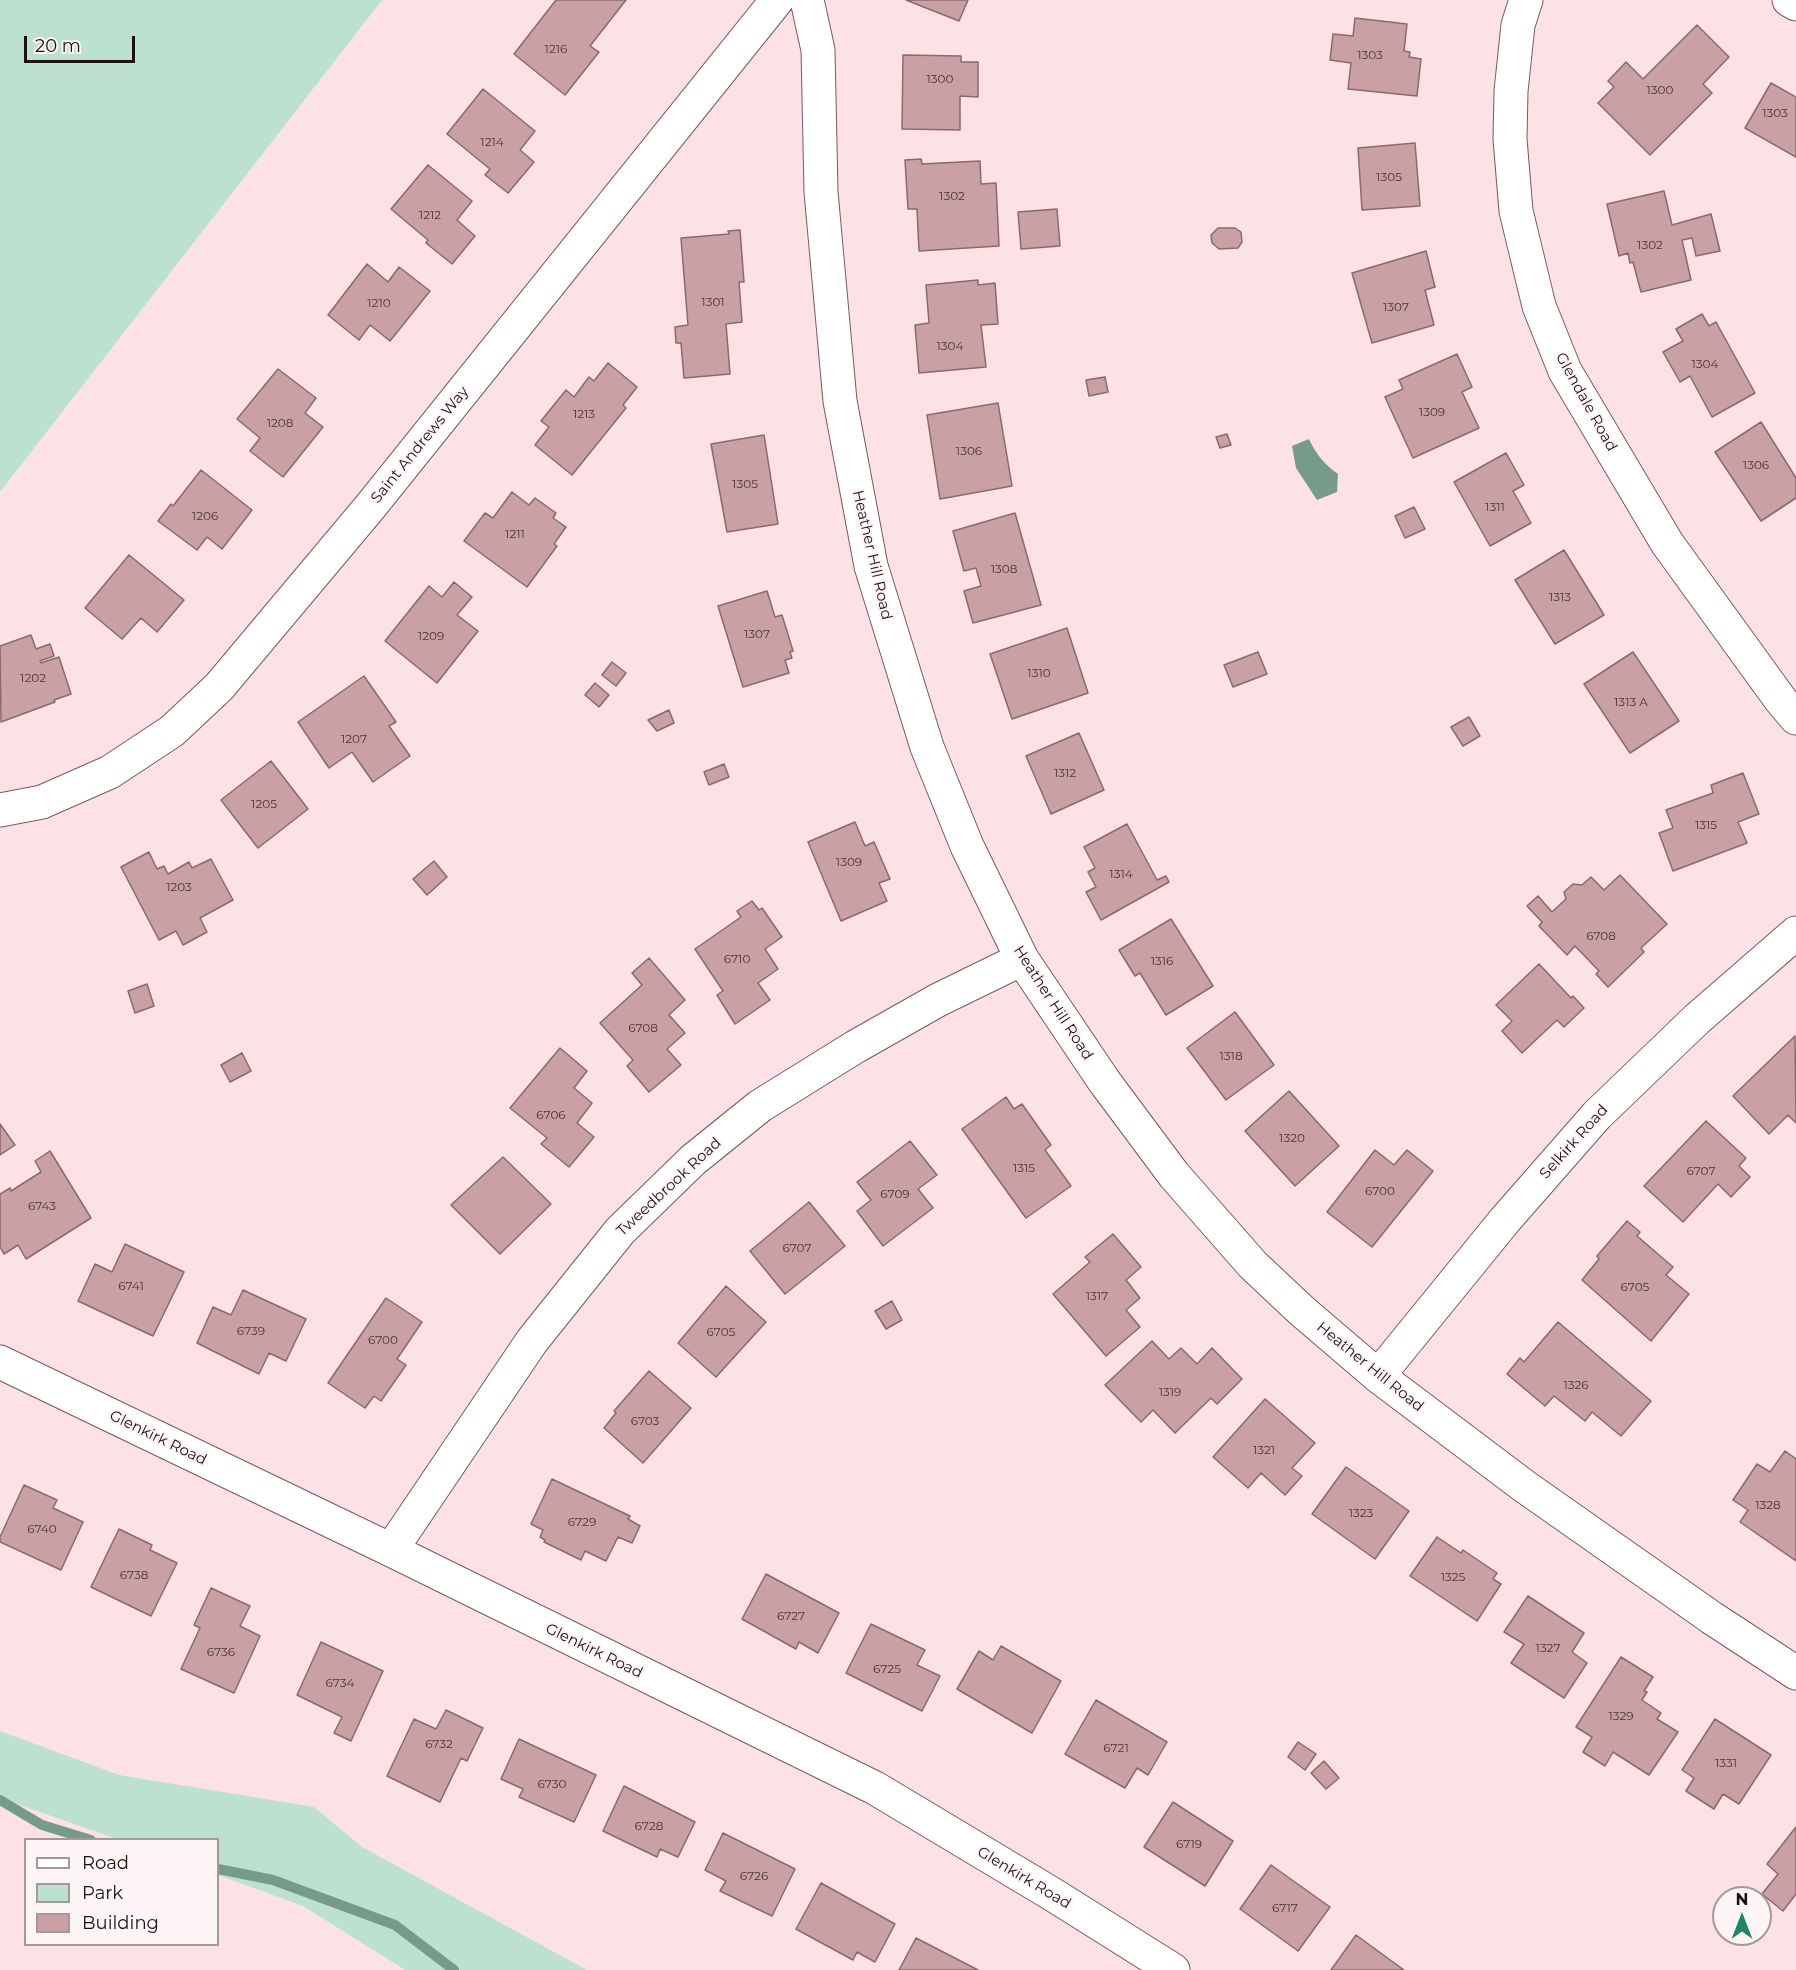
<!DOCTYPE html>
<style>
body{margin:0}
#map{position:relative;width:1796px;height:1970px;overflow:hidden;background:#fce2e4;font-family:Montserrat,sans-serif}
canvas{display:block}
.legend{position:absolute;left:24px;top:1838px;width:195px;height:108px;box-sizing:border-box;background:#fdf4f5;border:2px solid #a4999a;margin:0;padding:8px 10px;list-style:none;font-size:18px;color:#1f1112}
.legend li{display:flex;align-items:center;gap:12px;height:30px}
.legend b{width:30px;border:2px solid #a4999a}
.north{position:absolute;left:1712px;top:1886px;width:60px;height:60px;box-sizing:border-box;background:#fdf4f5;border:2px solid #a4999a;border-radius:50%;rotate:0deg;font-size:16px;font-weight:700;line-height:24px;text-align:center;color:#1f1112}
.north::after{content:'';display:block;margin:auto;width:21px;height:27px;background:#218661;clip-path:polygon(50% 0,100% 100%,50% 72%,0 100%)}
.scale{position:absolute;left:24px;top:36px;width:111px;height:27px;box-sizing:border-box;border:3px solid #1f1112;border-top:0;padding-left:8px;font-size:18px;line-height:21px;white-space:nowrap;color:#1f1112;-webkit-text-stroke:4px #fdf4f5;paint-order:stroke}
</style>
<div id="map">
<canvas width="1796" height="1970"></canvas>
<ul class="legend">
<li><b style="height:8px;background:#fff"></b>Road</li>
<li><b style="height:16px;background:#bce1cf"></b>Park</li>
<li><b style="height:16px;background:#c9a1a5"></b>Building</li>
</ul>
<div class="north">N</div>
<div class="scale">20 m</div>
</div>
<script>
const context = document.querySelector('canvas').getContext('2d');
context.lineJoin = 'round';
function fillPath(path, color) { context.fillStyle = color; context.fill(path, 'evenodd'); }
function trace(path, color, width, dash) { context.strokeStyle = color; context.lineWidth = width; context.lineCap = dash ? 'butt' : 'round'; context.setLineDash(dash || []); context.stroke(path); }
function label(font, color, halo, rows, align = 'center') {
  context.font = font + ' Montserrat,sans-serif'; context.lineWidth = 4.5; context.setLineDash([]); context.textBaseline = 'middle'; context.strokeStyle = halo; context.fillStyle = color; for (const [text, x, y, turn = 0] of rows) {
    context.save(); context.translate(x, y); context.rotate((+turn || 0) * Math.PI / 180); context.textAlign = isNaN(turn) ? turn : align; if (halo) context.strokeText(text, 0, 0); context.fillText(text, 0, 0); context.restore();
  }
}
const green = new Path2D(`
 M0,0H382L0,492Z
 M0,1731L119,1775L314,1807L362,1847L587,1970H405L303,1906L218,1875V1840L117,1839L0,1798Z`);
const water = new Path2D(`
 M1309,439C1316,454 1324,464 1338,474L1337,492L1317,500L1296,468L1292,446Z`);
const stream = new Path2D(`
 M0,1800L42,1825L91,1840
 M218,1869L273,1880L395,1925L454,1970`);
const building = new Path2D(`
 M556,0H626L590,46L599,52L565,95L514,54Z
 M906,0H968L959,21Z
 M1355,18L1407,24L1404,51L1410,52L1409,57L1421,59L1417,96L1348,89L1351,63L1330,60L1333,34L1353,36Z
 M1697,25L1729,57L1703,84L1712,93L1650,155L1598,103L1614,87L1608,81L1626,62L1643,79Z
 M903,55L961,56V62H978V97L960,96V130L902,129Z
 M1771,83L1796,97V157L1745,128Z
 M483,89L535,131L520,150L534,162L508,193L485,175L490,169L447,134Z
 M1415,143L1420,206L1362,210L1358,148Z
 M921,159L922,164L980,161L981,184L996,183L999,246L919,251L917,209H908L905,160Z
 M428,165L472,201L457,220L475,236L452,264L426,243L428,240L391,209Z
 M1664,191L1672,225L1711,214L1720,251L1696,256L1692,238L1682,240L1691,280L1641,292L1633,262L1630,263L1628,253L1619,256L1607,204Z
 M1057,209L1060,246L1021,249L1018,212Z
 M1218,228H1235L1241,232L1242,242L1238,248L1219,249L1212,243L1211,235Z
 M740,230L744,282H739L742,322L726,324L730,374L684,378L681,343H676L675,327L688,325L681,238L729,234L728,231Z
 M1426,251L1435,287L1425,290L1434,325L1372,343L1352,273Z
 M367,264L388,282L399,267L430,291L390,341L370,325L359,340L328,315Z
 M978,280V285L995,283L998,324L981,325L986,367L919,373L915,325L929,323L926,285Z
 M1702,314L1709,326L1716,322L1755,393L1712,417L1690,376L1680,382L1663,352L1683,341L1676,329Z
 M1457,354L1472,387L1462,392L1479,428L1413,458L1385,397L1403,389L1399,380Z
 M608,363L637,387L623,405L626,408L572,475L535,445L549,427L541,421L566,390L574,397L589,377L594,381Z
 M278,369L316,398L305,413L323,427L283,477L250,451L260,438L237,419Z
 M1105,377L1108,392L1089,396L1086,380Z
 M998,403L1012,486L940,499L927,415Z
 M1761,422L1796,478V498L1761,521L1715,452Z
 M1227,434L1231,445L1220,448L1216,437Z
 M764,435L778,524L727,532L711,444Z
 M1506,453L1524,485L1513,491L1531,523L1490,546L1454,482Z
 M201,470L252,510L222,549L207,537L197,550L158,521L171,504L173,506Z
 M512,492L529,505L535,498L556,513L553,518L566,527L554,544L557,546L527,587L464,541L485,513L493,518Z
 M1414,507L1425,529L1405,538L1395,516Z
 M1015,513L1041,605L973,623L964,591L981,586L976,568L964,571L953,531Z
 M1564,550L1604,615L1555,644L1515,580Z
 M129,555L184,600L157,632L141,618L122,639L85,608Z
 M454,582L472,597L457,615L478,631L437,683L385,641L429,586L442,597Z
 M767,591L775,617L782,615L793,651L790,652L792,658L785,660L789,673L743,687L718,606Z
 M1067,628L1088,693L1012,719L990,654Z
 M31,635L36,649L50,644L54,656L40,661L41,663L59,657L71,694L54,700L55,702L1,722L0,646Z
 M1258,652L1267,674L1233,687L1224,665Z
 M1633,652L1679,721L1630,753L1584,684Z
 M612,662L626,673L616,686L602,675Z
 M364,676L396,722L389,726L410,756L373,782L352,752L329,768L298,722Z
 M595,683L609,695L599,707L585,695Z
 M669,710L674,723L657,731L648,720Z
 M1469,717L1480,736L1463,746L1451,727Z
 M1079,733L1104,790L1051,814L1026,756Z
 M271,761L308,809L258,848L221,800Z
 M724,764L729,777L709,785L704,772Z
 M1743,773L1759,814L1738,822L1747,843L1673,871L1659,833L1673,828L1666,810L1713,793L1711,785Z
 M855,822L865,846L874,842L890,879L879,883L887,901L841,921L808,842Z
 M1127,824L1157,880L1166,876L1169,882L1101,920L1086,892L1096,887L1088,872L1095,868L1084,847Z
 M149,852L157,869L164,866L168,874L189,862L192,868L211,859L233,900L200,918L207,932L183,945L176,931L159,940L121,867Z
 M434,861L447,877L427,895L413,879Z
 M1620,875L1667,924L1641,948L1644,952L1608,987L1596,974L1599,971L1575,946L1567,955L1539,926L1542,922L1527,906L1538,896L1552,912L1566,899L1564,892L1573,884L1582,885L1591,877L1604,890Z
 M752,901L759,910L762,908L782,937L765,949L778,969L758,983L770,1000L735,1024L717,995L723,991L695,949L741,917L737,911Z
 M1171,919L1213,986L1166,1015L1140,973L1135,976L1119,950Z
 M649,958L685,1000L669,1015L685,1033L667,1049L681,1065L649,1092L627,1066L633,1060L600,1023L642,985L632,973Z
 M1539,964L1571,998L1573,996L1584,1008L1564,1027L1557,1020L1522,1053L1502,1031L1512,1021L1496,1005Z
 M147,984L154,1006L135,1013L128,991Z
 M1235,1012L1274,1065L1226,1100L1187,1048Z
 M1795,1036L1796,1123L1788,1115L1769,1134L1733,1096Z
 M560,1048L587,1071L574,1088L592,1103L577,1123L594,1137L569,1167L541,1144L547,1138L510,1108Z
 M242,1053L251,1071L230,1082L221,1065Z
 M1289,1091L1339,1146L1295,1186L1245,1131Z
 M1006,1097L1014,1109L1022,1104L1051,1145L1045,1150L1071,1186L1026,1218L962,1129Z
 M1706,1121L1746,1158L1739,1166L1750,1177L1731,1197L1718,1184L1683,1222L1644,1186Z
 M0,1124L15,1145L0,1155Z
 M910,1141L937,1175L918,1189L933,1208L883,1246L857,1211L871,1200L857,1182Z
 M1375,1150L1394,1165L1407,1150L1433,1171L1372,1247L1327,1212Z
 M50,1151L91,1218L26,1259L18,1245L4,1254L0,1247V1194L10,1188L11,1191L41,1172L35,1161Z
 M503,1157L551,1204L500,1254L451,1205Z
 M809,1202L845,1246L785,1294L750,1251Z
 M1627,1221L1640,1232L1637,1236L1673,1267L1666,1275L1689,1294L1651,1341L1582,1280L1599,1259L1597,1256Z
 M1113,1234L1141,1267L1126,1280L1140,1298L1126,1310L1140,1327L1106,1356L1053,1294L1090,1262L1085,1257Z
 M125,1244L184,1272L153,1336L78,1301L95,1264L112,1272Z
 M726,1286L766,1322L716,1377L678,1343Z
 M243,1290L306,1319L286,1361L269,1353L259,1374L197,1343L213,1307L231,1315Z
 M386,1298L422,1322L397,1359L406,1365L381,1401L374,1396L365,1408L328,1383Z
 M892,1301L902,1320L886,1329L875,1311Z
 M1558,1322L1651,1401L1621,1436L1592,1412L1585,1421L1554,1396L1545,1406L1507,1374L1520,1358L1524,1362Z
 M1152,1341L1169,1359L1181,1348L1197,1364L1212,1348L1242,1379L1217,1404L1211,1398L1175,1433L1153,1410L1141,1422L1105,1385Z
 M649,1371L691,1408L643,1463L604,1428L616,1413L614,1411Z
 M1265,1399L1315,1443L1292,1468L1302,1476L1285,1495L1261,1473L1248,1488L1213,1457Z
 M1785,1451L1796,1459V1561L1740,1522L1748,1510L1733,1500L1757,1464L1770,1472Z
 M1346,1467L1409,1511L1375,1559L1312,1514Z
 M552,1479L630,1516L628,1519L640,1526L632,1543L618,1537L606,1561L585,1551L581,1560L544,1542L545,1540L540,1537L543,1530L531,1524Z
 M24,1485L57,1500L53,1508L83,1522L61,1570L0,1542V1537Z
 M119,1529L152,1545L150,1550L177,1563L151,1616L91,1587Z
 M1437,1537L1461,1553L1463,1550L1497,1573L1493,1579L1501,1584L1477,1621L1410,1576Z
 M766,1574L839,1613L818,1653L799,1642L796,1649L742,1619Z
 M211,1588L250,1606L240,1626L260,1636L234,1693L181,1669L200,1628L194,1625Z
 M1528,1596L1584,1633L1572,1652L1587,1663L1564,1698L1511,1663L1524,1644L1504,1632Z
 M871,1624L925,1650L917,1665L940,1676L922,1711L846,1673Z
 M321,1642L383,1671L351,1741L334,1733L342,1717L297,1695Z
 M1001,1646L1061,1681L1032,1733L957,1689L979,1651L993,1660Z
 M1621,1657L1653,1677L1644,1691L1647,1692L1642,1700L1661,1713L1657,1719L1678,1732L1649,1775L1613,1752L1605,1766L1583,1752L1592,1737L1576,1727Z
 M1096,1700L1167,1742L1148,1775L1137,1768L1125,1788L1065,1754Z
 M446,1710L483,1728L467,1761L461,1758L440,1802L387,1776L414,1719L436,1729Z
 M1715,1719L1771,1755L1739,1804L1723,1794L1714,1809L1686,1791L1694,1778L1682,1770Z
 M519,1739L596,1775L574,1822L519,1797L523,1789L501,1779Z
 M1298,1742L1316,1754L1305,1770L1288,1757Z
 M1324,1761L1339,1778L1326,1789L1311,1773Z
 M624,1786L695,1822L678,1857L660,1849L657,1857L603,1831Z
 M1173,1802L1233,1841L1205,1886L1144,1847Z
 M1796,1827V1894L1783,1911L1762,1894L1778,1874L1767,1864Z
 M723,1833L795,1869L772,1916L720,1891L726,1881L705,1870Z
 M1271,1865L1330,1907L1298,1951L1240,1909Z
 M821,1883L895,1924L875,1962L857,1952L853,1960L796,1929Z
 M1356,1935L1404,1970H1331Z
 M916,1938L978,1970H899Z`);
const minor = new Path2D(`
 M807,0L818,50L821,192L840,401L871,566L927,747L967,846L1022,959L1104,1081L1174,1175L1253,1265L1302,1311L1378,1376L1524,1486L1712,1618L1796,1673
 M1526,0L1518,25L1511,91L1510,139L1516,211L1539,306L1565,371L1667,543L1780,699L1796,718
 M1789,0L1796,4
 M0,810L42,802L110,772L172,731L219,687L370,507L777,0
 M0,1362L391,1550L875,1788L1052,1894L1173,1970
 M1378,1376L1505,1220L1597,1115L1697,1019L1796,933
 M391,1550L532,1341L620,1231L693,1160L760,1106L855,1047L938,1000L1022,959`);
const numberNames = [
 ["1216",556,49],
 ["1303",1370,55],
 ["1300",940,79],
 ["1300",1660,90],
 ["1303",1775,113],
 ["1214",492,142],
 ["1305",1389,177],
 ["1302",952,196],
 ["1212",430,215],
 ["1302",1650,245],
 ["1301",713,302],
 ["1210",379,303],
 ["1307",1396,307],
 ["1304",950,346],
 ["1304",1705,364],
 ["1309",1432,412],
 ["1213",584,414],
 ["1208",280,423],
 ["1306",969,451],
 ["1306",1756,465],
 ["1305",745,484],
 ["1311",1495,507],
 ["1206",205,516],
 ["1211",515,534],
 ["1308",1004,569],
 ["1313",1560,597],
 ["1307",757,634],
 ["1209",431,636],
 ["1310",1039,673],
 ["1202",33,678],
 ["1313 A",1631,702],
 ["1207",354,739],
 ["1312",1065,773],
 ["1205",264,804],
 ["1315",1706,825],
 ["1309",849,862],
 ["1314",1121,874],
 ["1203",179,887],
 ["6708",1601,936],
 ["6710",737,959],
 ["1316",1162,961],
 ["6708",643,1028],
 ["1318",1231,1056],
 ["6706",551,1115],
 ["1320",1292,1138],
 ["1315",1024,1168],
 ["6707",1701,1171],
 ["6700",1380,1191],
 ["6709",895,1194],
 ["6743",42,1206],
 ["6707",797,1248],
 ["6741",131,1286],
 ["6705",1635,1287],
 ["1317",1097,1296],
 ["6739",251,1331],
 ["6705",721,1332],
 ["6700",383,1340],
 ["1326",1576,1385],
 ["1319",1170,1392],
 ["6703",645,1421],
 ["1321",1264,1450],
 ["1328",1768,1505],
 ["1323",1361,1513],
 ["6729",582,1522],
 ["6740",42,1529],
 ["6738",134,1575],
 ["1325",1453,1577],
 ["6727",791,1616],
 ["1327",1548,1648],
 ["6736",221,1652],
 ["6725",887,1669],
 ["6734",340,1683],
 ["1329",1621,1716],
 ["6732",439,1744],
 ["6721",1116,1748],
 ["1331",1726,1763],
 ["6730",552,1784],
 ["6728",649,1826],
 ["6719",1189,1844],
 ["6726",754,1876],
 ["6717",1285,1908]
];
const streetNames = [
 ["Glendale Road",1586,402,61],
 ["Saint Andrews Way",420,445,-51],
 ["Heather Hill Road",872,555,77],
 ["Heather Hill Road",1053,1003,57],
 ["Selkirk Road",1574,1142,-48],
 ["Tweedbrook Road",669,1187,-43],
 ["Heather Hill Road",1370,1367,39],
 ["Glenkirk Road",158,1438,26],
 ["Glenkirk Road",594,1651,26],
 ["Glenkirk Road",1024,1878,31]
];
fillPath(green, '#bce1cf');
fillPath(water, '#769c89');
trace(stream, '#769c89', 10);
fillPath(building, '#c9a1a5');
trace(building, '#8c686c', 1.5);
trace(minor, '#7b585b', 35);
trace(minor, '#fff', 33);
label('12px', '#4a3537', null, numberNames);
label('15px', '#1f1112', '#fdf4f5', streetNames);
</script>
